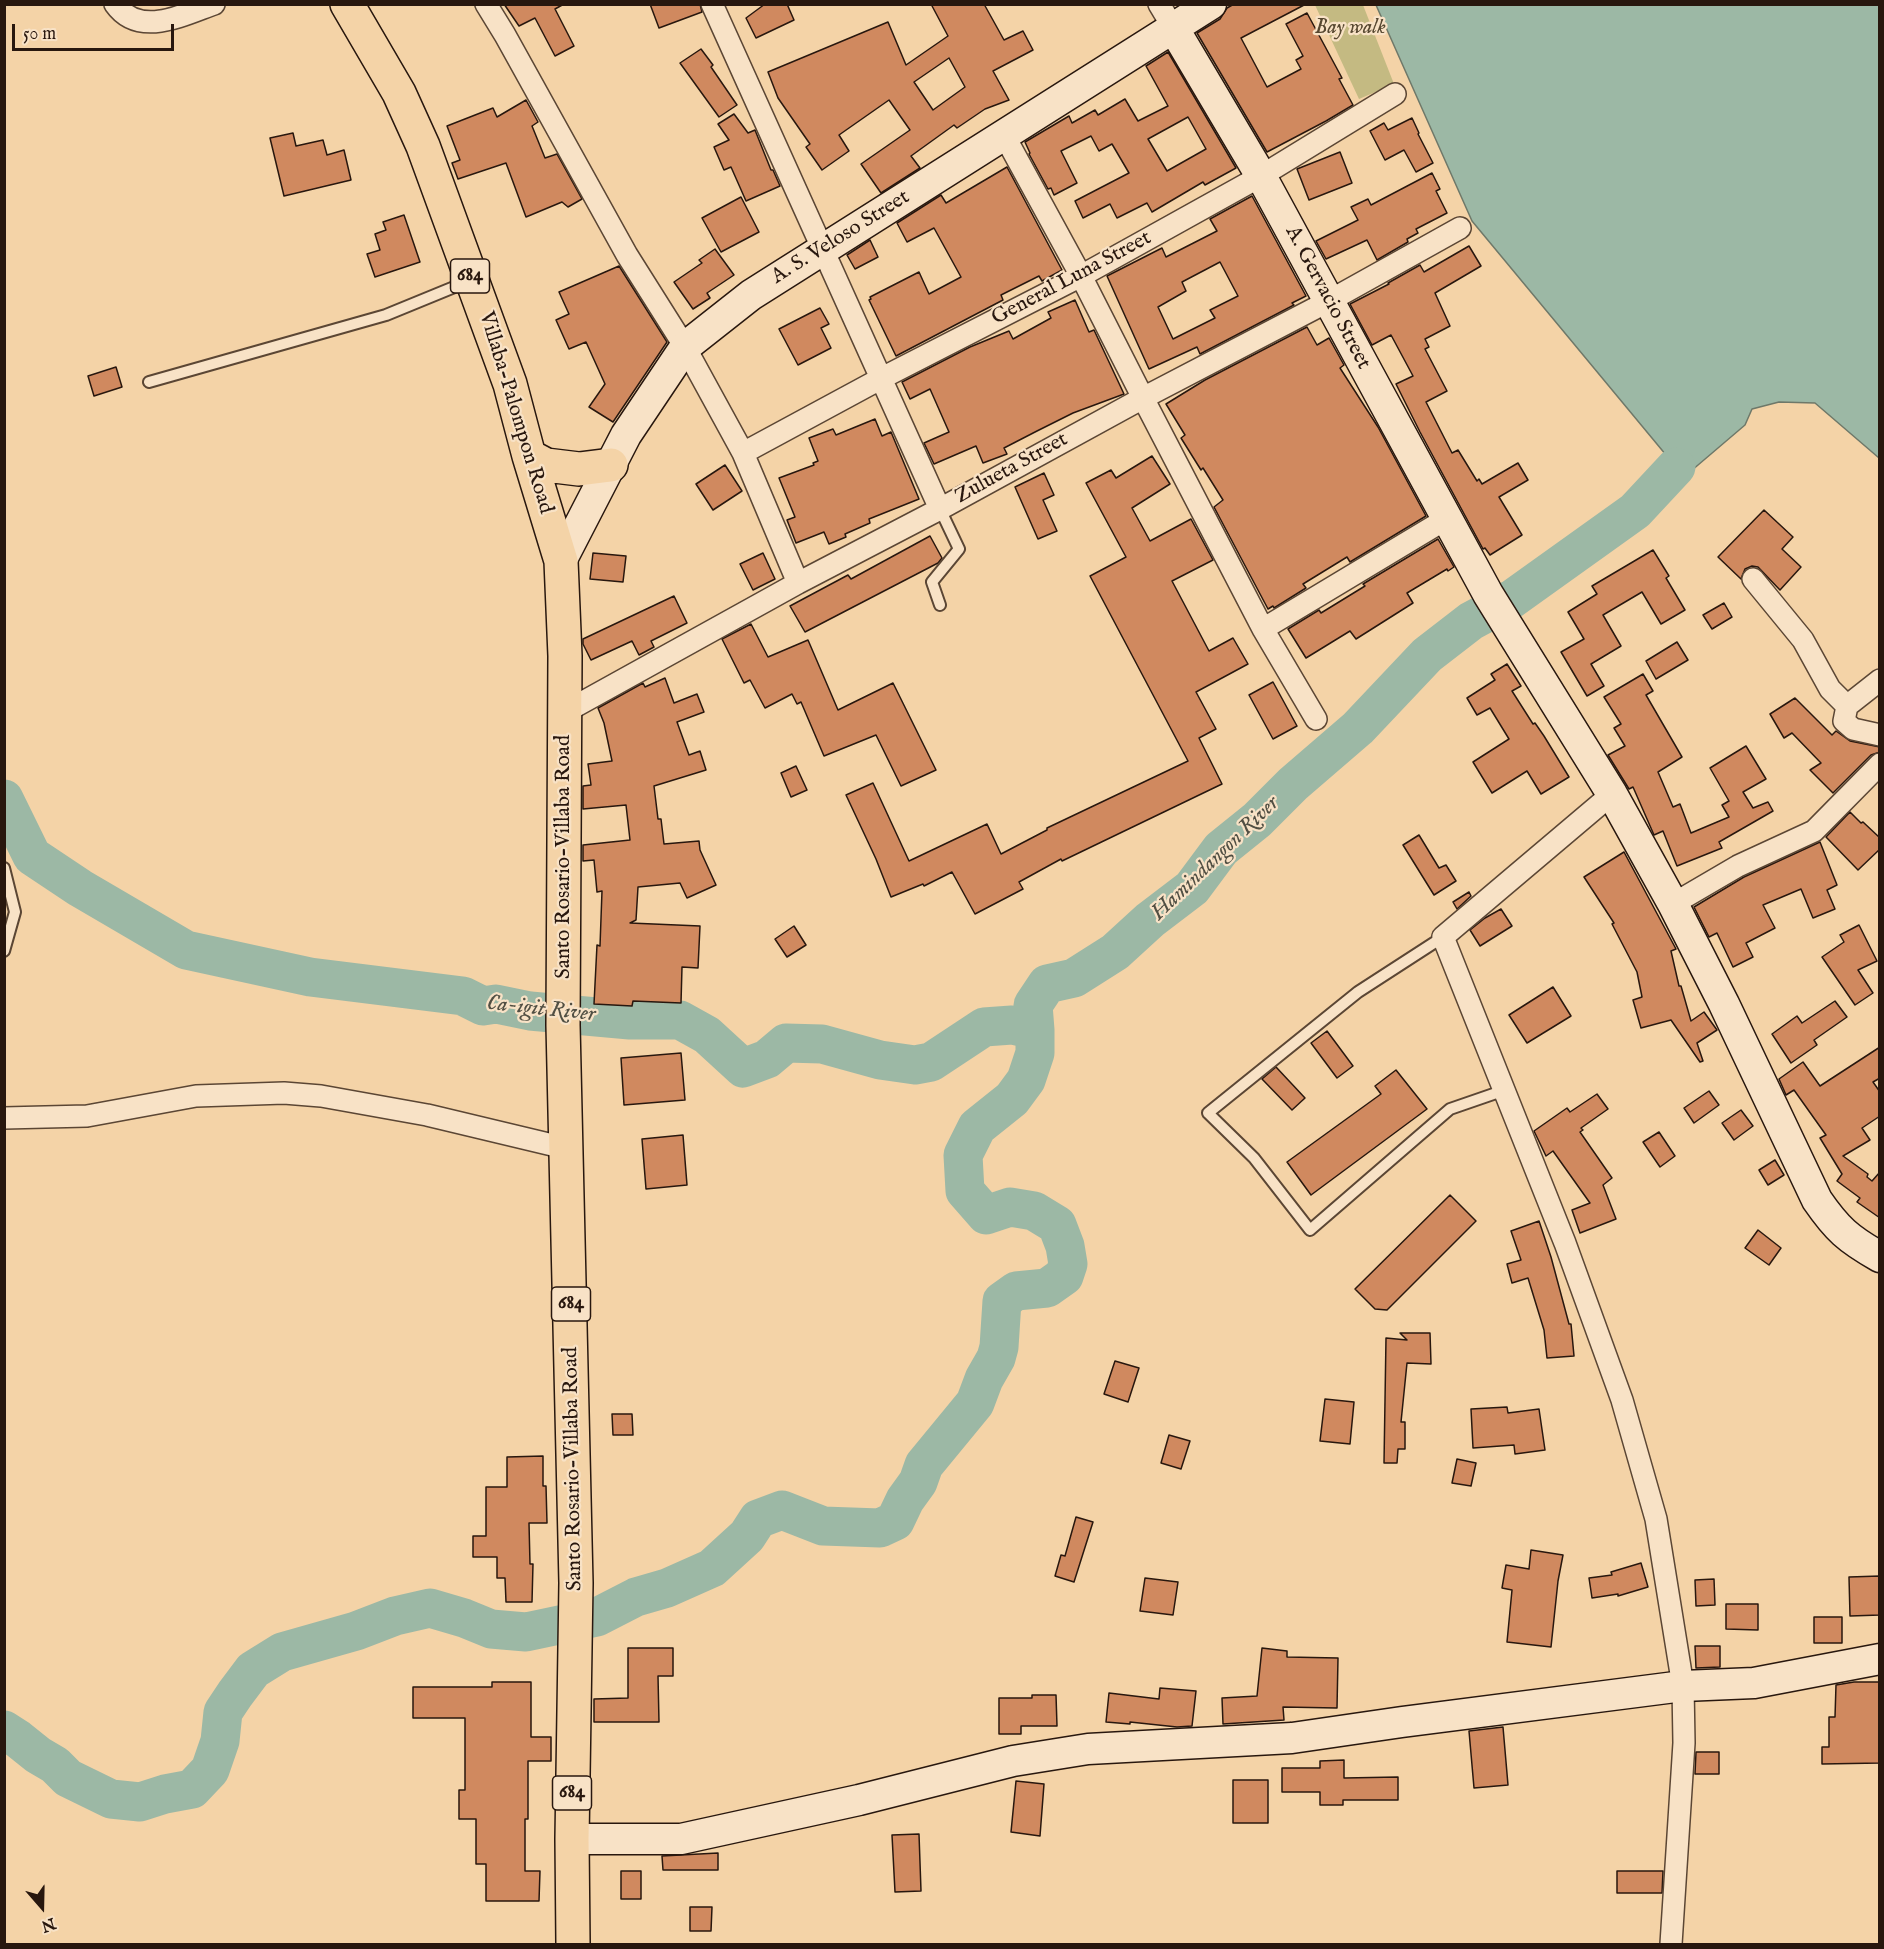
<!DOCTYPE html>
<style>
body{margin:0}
#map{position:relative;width:1884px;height:1949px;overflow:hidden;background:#f4d3a7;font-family:"IM FELL English",serif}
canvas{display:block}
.frame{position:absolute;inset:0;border:6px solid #28170e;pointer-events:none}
.north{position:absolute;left:12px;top:1877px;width:60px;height:60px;-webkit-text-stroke:4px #f8e2c6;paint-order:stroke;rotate:160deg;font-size:16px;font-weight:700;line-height:24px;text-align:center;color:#28170e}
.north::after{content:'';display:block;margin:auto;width:21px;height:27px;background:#28170e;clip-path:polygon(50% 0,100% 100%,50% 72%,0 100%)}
.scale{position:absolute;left:12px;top:24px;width:162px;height:27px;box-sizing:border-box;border:3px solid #28170e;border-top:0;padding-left:8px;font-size:18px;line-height:21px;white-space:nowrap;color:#28170e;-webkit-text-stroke:4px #f8e2c6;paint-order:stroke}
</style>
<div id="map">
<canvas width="1884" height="1949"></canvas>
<div class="frame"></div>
<div class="north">N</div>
<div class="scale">50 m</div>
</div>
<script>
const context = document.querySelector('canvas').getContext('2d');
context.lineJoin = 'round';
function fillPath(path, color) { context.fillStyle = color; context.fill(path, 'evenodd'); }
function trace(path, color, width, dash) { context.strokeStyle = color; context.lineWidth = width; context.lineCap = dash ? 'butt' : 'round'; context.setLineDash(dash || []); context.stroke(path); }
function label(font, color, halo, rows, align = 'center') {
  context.font = font + ' "IM FELL English",serif'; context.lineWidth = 4.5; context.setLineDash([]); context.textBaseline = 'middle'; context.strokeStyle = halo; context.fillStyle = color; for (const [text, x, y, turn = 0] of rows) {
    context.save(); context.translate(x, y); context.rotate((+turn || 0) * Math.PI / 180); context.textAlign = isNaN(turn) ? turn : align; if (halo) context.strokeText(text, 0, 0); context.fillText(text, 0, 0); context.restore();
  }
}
const green = new Path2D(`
 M1315,5H1363L1394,84L1359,99Z`);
const water = new Path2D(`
 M1376,5H1879V458L1815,403L1779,402L1752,409L1745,425L1691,471L1676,467L1472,221Z`);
const river = new Path2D(`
 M4,799L32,856L80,888L186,950L310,977L463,996L483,1006L496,1004L530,1011L630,1020H680L707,1035L743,1068L767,1059L786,1043L822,1044L880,1060L915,1065L931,1062L984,1027L1012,1025L1035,1030
 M4,1730L18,1739L38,1755L55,1765L68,1778L111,1799L140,1802L165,1794L192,1789L210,1770L220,1741L223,1712L235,1694L253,1670L282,1652L356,1631L395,1616L430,1608L464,1618L491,1629L526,1632L597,1617L636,1597L667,1588L712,1568L747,1536L758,1519L782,1510L823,1526L880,1528L895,1521L905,1500L918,1482L924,1465L975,1403L984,1379L996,1358L999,1347L1002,1301L1016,1291L1047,1288L1064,1276L1068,1264L1065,1246L1057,1225L1034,1211L1010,1207L986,1215L965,1191L963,1155L977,1127L1012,1099L1026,1080L1035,1053V1030L1033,1005L1047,984L1074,978L1115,952L1150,920L1192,888L1221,849L1257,820L1293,784L1358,728L1427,655L1471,621L1512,599L1635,511L1676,467`);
const building = new Path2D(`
 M504,4H564L555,9L574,46L555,56L535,18L519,26Z
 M650,4H700L702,12L659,28Z
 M765,4H787L794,20L756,38L746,18Z
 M931,4H984L1004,40L1023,31L1033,50L993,71L1009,100L985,109L957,128L954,125L911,156L920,168L881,193L861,164L910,130L889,100L839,135L849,151L822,170L806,147L810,144L778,98L768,72L888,22L906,65L948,36ZM949,58L965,87L933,110L914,82Z
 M1234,4H1306L1241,38L1267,87L1301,69L1296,60L1303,56L1286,24L1307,13L1342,78L1339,79L1353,105L1326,121L1267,152L1197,33L1220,19L1227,8Z
 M701,49L713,65L711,67L737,105L719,117L680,63Z
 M1168,52L1236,168L1205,185L1203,182L1152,212L1147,203L1117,218L1110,204L1083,218L1075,201L1129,173L1112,144L1099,151L1091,136L1061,151L1077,183L1054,195L1051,188L1048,189L1029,154L1030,153L1025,142L1069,116L1072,123L1095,110L1098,115L1125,99L1138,121L1168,106L1146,66ZM1188,117L1206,149L1167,171L1148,139Z
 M526,100L538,122L532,126L545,158L557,154L582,199L568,207L562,202L526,217L506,163L458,179L452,163L460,160L447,126L493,108L497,117Z
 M734,114L748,133L755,130L771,170H773L780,186L746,201L731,167L724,170L714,147L729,140L718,124Z
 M1412,118L1419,133L1418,134L1433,163L1416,172L1404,150L1385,160L1370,131L1384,123L1388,130Z
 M293,133L296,146L323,140L327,155L344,150L351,180L284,196L270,138Z
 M1340,152L1352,183L1309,200L1297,169Z
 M1007,167L1062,270L1042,281L1039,276L1001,295L1003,300L896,356L869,300L871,299L870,297L919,272L929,294L961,277L934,228L907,242L897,223L941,195L946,203Z
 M1432,173L1440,189L1436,191L1447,213L1416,229L1418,233L1407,239L1408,242L1377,260L1367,240L1326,259L1316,241L1358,220L1351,207L1368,199L1371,205Z
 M1252,196L1306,296L1292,303L1294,305L1200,354L1197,347L1149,369L1107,276L1162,248L1166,257L1217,231L1210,219ZM1220,262L1238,296L1210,310L1215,318L1173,339L1158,307L1186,291L1182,282Z
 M741,197L759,232L721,252L702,218Z
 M404,215L420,262L375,277L367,254L380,250L375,234L386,230L383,222Z
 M870,240L878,257L855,269L847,255Z
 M1469,246L1481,266L1435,293L1450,326L1425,339L1429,347L1425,349L1447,391L1426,402L1452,453L1458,450L1477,481L1479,479L1482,484L1518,463L1528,480L1499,497L1522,535L1490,555L1485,548L1483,549L1420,432L1396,384L1413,376L1391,335L1372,345L1350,304L1389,284L1388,283L1420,265L1424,272Z
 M715,249L734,275L707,293L710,298L693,309L674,282L702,263L699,260Z
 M619,266L667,342L613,422L589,407L605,384L586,342L569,349L556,320L569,314L559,292Z
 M1075,300L1089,332L1094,330L1124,394L1073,413L1037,431L1004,448L1007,454L983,463L976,446L934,464L924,443L949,432L930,389L910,399L902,382L970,347L1009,331L1013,339L1051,318L1048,312Z
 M820,308L829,324L821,328L831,348L798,365L779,329Z
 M1307,327L1317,345L1329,338L1344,365L1340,368L1378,427L1426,516L1350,562L1347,557L1303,584L1306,588L1274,608L1273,606L1268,609L1214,507L1223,500L1203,468L1201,470L1181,438L1185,435L1166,404L1205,380Z
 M116,367L122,387L94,396L88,376Z
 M875,419L882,436L891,432L919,499L869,519L870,523L845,534L846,537L829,544L824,532L796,543L787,520L795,517L779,478L814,465L813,463L818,461L809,438L833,429L836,435Z
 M1152,456L1170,484L1132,508L1150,541L1191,519L1213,560L1172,581L1209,651L1233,638L1248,664L1196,692L1216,729L1199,738L1222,784L1062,861L1061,859L1019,882L1023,889L975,914L952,872L924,886L923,884L891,897L876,859L846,795L873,783L909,861L987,824L1001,854L1047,830V828L1188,761L1090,576L1126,557L1086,483L1111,470L1116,478Z
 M725,465L742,491L713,510L696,484Z
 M1044,473L1054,495L1043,500L1057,531L1038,539L1015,487Z
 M1764,510L1793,537L1782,549L1801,567L1780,590L1758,567L1752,566L1745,569L1741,579L1718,557Z
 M930,536L942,558L938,563L805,632L790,606L848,575L851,579Z
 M1438,539L1454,567L1448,571L1447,569L1407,593L1413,603L1356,639L1350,631L1306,658L1288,629L1319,610L1321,613L1365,586L1363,584Z
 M1653,550L1669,576L1666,578L1685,610L1661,624L1642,592L1603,615L1621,646L1591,664L1604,686L1587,696L1561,652L1584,639L1568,612L1597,594L1592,586Z
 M593,553L626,556L623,582L590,579Z
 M763,553L775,579L753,590L740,564Z
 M674,596L687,623L651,641L654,647L639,655L632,641L591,660L583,644V639Z
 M1724,603L1732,617L1712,629L1703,615Z
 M751,624L768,657L808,640L838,710L893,683L936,770L901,786L876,735L824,756L801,702L797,704L792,694L765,708L750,680L744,683L722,639Z
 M1677,642L1688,660L1656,679L1646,661Z
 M1507,664L1521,686L1512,691L1533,724L1535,723L1544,736L1569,777L1541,794L1527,771L1492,793L1473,762L1509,739L1490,708L1477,715L1467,698L1495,680L1491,674Z
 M1643,674L1653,691L1646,695L1682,757L1658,772L1673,807L1680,804L1691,833L1729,817L1722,805L1729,801L1710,768L1746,746L1766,779L1743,792L1753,808L1768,802L1773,811L1719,842L1722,848L1677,866L1663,831L1654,835L1633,787L1629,789L1608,755L1625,746L1614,728L1621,724L1604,697Z
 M665,678L674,703L697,694L704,712L677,722L689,755L700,751L706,770L654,786L658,819H661L664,844L699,841L700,850L716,885L687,898L680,883L638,887L636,920L630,923L700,926L698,968L682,967L681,1003L633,1001L632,1006L594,1004L597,945L600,946L602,891L597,892L594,860L583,861V845L630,840L626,805L583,809V786L591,785L588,764L612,761L604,723L598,708L643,683L645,687Z
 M1273,682L1297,726L1273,739L1249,695Z
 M1795,698L1832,735L1836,731L1850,741L1880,747V752L1871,755L1833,793L1810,770L1821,763L1792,733L1784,738L1770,714Z
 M796,766L807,790L791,797L781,773Z
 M1850,812L1861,823L1863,822L1880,838V849L1858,870L1826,837Z
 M1419,835L1439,868L1446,865L1456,881L1434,895L1403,845Z
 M1820,842L1837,885L1827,890L1835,909L1813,918L1801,889L1763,905L1775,928L1746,943L1753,957L1733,967L1717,933L1709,937L1694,907L1744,877Z
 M1624,852L1676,949L1671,951L1679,986H1681L1691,1021L1704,1012L1717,1030L1697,1043L1703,1061L1700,1062L1671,1020L1641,1028L1633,1000L1642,997L1637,972L1612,924L1614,923L1584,877Z
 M1469,892L1471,896L1457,909L1453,902Z
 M1501,909L1512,926L1480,946L1470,930L1485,918Z
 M1859,925L1877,961L1858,970L1873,993L1855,1005L1822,957L1844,942L1840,935Z
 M794,926L806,945L787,957L775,939Z
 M1553,987L1571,1016L1527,1043L1509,1015Z
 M1835,1001L1847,1017L1814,1040L1817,1045L1791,1063L1772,1034L1797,1016L1802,1023Z
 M1327,1031L1353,1066L1337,1078L1311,1043Z
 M1880,1047V1078L1873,1082L1880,1092V1116L1862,1128L1870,1140L1843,1156L1868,1174L1867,1177L1872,1181L1880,1172V1218L1857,1202L1860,1198L1837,1181L1842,1174L1820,1138L1826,1135L1794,1090L1786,1095L1779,1079L1803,1062L1820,1086Z
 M681,1053L685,1100L624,1105L621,1058Z
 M1276,1067L1305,1098L1292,1110L1262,1079Z
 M1396,1070L1427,1109L1311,1195L1287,1162L1381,1094L1375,1086Z
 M1709,1091L1719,1105L1694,1123L1684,1108Z
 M1597,1094L1608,1109L1581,1128L1583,1130L1580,1132L1612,1178L1603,1185L1616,1219L1580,1233L1572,1210L1590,1203L1553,1151L1546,1156L1534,1131L1567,1108L1570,1112Z
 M1741,1110L1753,1126L1734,1140L1722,1123Z
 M1659,1132L1675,1156L1660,1167L1643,1142Z
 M683,1135L687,1185L646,1189L642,1139Z
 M1775,1160L1784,1175L1768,1185L1759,1170Z
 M1450,1195L1476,1221L1387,1310L1375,1309L1355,1289Z
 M1539,1221L1551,1257L1569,1324H1571L1574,1356L1547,1358L1544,1330L1528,1278L1512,1283L1507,1264L1521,1260L1511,1231Z
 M1758,1230L1781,1248L1769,1265L1745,1248Z
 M1400,1333H1430L1431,1364L1407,1363L1401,1422H1405V1449H1398L1397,1463H1384L1386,1338L1407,1340Z
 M1115,1361L1139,1368L1128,1402L1104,1394Z
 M1325,1399L1354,1402L1350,1444L1320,1441Z
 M1507,1407L1508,1413L1539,1409L1545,1450L1515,1454L1514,1445L1473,1448L1471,1409Z
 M612,1414H632L633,1435H613Z
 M1169,1435L1190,1441L1181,1469L1161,1463Z
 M543,1456V1486H546L547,1523H529L530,1564H533L532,1602H506L505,1578H497V1557H473V1536H486V1487H507V1457Z
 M1457,1459L1476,1463L1471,1486L1452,1483Z
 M1076,1517L1093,1522L1074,1582L1055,1576L1061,1555L1065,1556Z
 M1531,1550L1563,1555L1558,1581L1551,1647L1507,1642L1512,1590L1502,1588L1506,1565L1529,1569Z
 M1641,1563L1648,1587L1618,1596V1594L1592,1598L1589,1578L1612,1575L1611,1572Z
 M1880,1576V1615L1850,1616L1849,1577Z
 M1145,1578L1178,1582L1173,1615L1140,1611Z
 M1714,1579L1715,1605L1696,1606L1695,1580Z
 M1726,1604H1758V1630L1726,1629Z
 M1814,1617H1842V1643H1814Z
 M1695,1646H1720V1667L1696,1668Z
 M628,1648H673V1676H658L659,1722H594V1699L628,1698Z
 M1262,1648L1287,1651V1657L1338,1658L1337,1708L1283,1707L1284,1720L1223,1724L1222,1698L1257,1696Z
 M492,1682H531V1737H551V1761H528V1819H525V1871H540L539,1901H486V1864H476V1819H459V1790H465V1718H413V1687H492Z
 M1854,1682H1880V1763L1822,1764V1747H1829V1717H1835L1836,1685Z
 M1160,1688L1196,1691L1192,1726L1177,1727L1130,1722V1724L1106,1722L1109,1693L1159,1699Z
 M1032,1695H1056L1057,1726H1021V1734H999V1698H1032Z
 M1503,1727L1508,1785L1474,1788L1469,1731Z
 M1696,1752H1719V1774H1695Z
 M1344,1760V1778L1398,1777V1800H1343V1805H1320V1792H1282V1768H1320V1761Z
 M1233,1780H1268V1823H1233Z
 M1016,1781L1044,1784L1040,1836L1011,1832Z
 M919,1834L921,1891L895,1892L892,1835Z
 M718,1853V1870H663L662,1856Z
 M621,1871H641V1899H621Z
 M1617,1871H1663L1662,1893H1617Z
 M690,1907H712L711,1931H690Z`);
const lane = new Path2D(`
 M149,382L386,315L469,281
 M940,605L932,582L959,549L940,509
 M4,868L15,912L4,951
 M1443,937L1358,992L1208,1113L1254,1158L1310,1230L1450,1109L1505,1090`);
const street = new Path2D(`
 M115,4C139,38 183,15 214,4
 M486,4L505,35L627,255L685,347L743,453L798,583
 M712,4L940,509
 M1159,4L1174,29
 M1004,135L1081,276L1143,398L1263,629L1316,719
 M743,453L880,379L1081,276L1261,176L1395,94
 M1753,579L1803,640L1830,689L1847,706L1844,721L1853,729L1880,735
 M1263,629L1446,519
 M1847,706L1880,680
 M565,712L798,583L940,509L1143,398L1329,301L1460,228
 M1612,794L1443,937L1565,1243L1622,1400L1656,1519L1683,1686L1684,1743L1671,1944
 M1673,904L1738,866L1814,831L1880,764
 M4,1118L87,1116L196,1096L284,1093L321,1096L427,1115L565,1148`);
const secondary = new Path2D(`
 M1174,29L1261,176L1488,594L1612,794L1673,904L1724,1004L1817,1200C1837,1229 1848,1239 1880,1257
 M561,561L626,435L685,347L751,295L1211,4
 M572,1839H681L859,1800L1013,1761L1088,1749L1292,1738L1402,1722L1683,1686L1754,1683L1880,1659`);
const primary = new Path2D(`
 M347,4L399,93L423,146L510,384L529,456L561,561L565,656L563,1025L576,1583L572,1839L573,1944
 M529,456L546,465L579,469L611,465`);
const shields = [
 [470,276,39],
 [571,1304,39],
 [572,1793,39]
];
const shieldNames = [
 ["684",470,276],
 ["684",571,1304],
 ["684",572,1793]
];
const parkNames = [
 ["Bay walk",1350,29]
];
const streetNames = [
 ["A. S. Veloso Street",841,238,-32],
 ["General Luna Street",1072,279,-28],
 ["A. Gervacio Street",1327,298,62],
 ["Villaba-Palompon Road",515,413,73],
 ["Zulueta Street",1012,469,-29],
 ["Santo Rosario-Villaba Road",565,857,-90],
 ["Santo Rosario-Villaba Road",574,1469,-91]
];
const waterNames = [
 ["Hamindangon River",1216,859,-44],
 ["Ca-igit River",541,1010,6]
];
fillPath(green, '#c4ba82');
fillPath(water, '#9cb8a5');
trace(water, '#6e7869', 1.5);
trace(river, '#9cb8a5', 39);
fillPath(building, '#d0895f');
trace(building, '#28170e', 1.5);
trace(lane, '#5b4634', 14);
trace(street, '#5b4634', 24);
trace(secondary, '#28170e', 33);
trace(primary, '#28170e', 36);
trace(lane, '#f8e2c6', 10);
trace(street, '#f8e2c6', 21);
trace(secondary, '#f8e2c6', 30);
trace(primary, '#f4d3a7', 33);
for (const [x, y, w] of shields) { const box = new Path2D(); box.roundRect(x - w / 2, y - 17, w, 34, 4.5); context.fillStyle = '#f8e2c6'; context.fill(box); trace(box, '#28170e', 1.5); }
label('bold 20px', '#28170e', null, shieldNames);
label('italic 21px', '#574831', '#f8e2c6', parkNames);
label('21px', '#28170e', '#f8e2c6', streetNames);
label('italic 22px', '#514f43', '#f8e2c6', waterNames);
</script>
